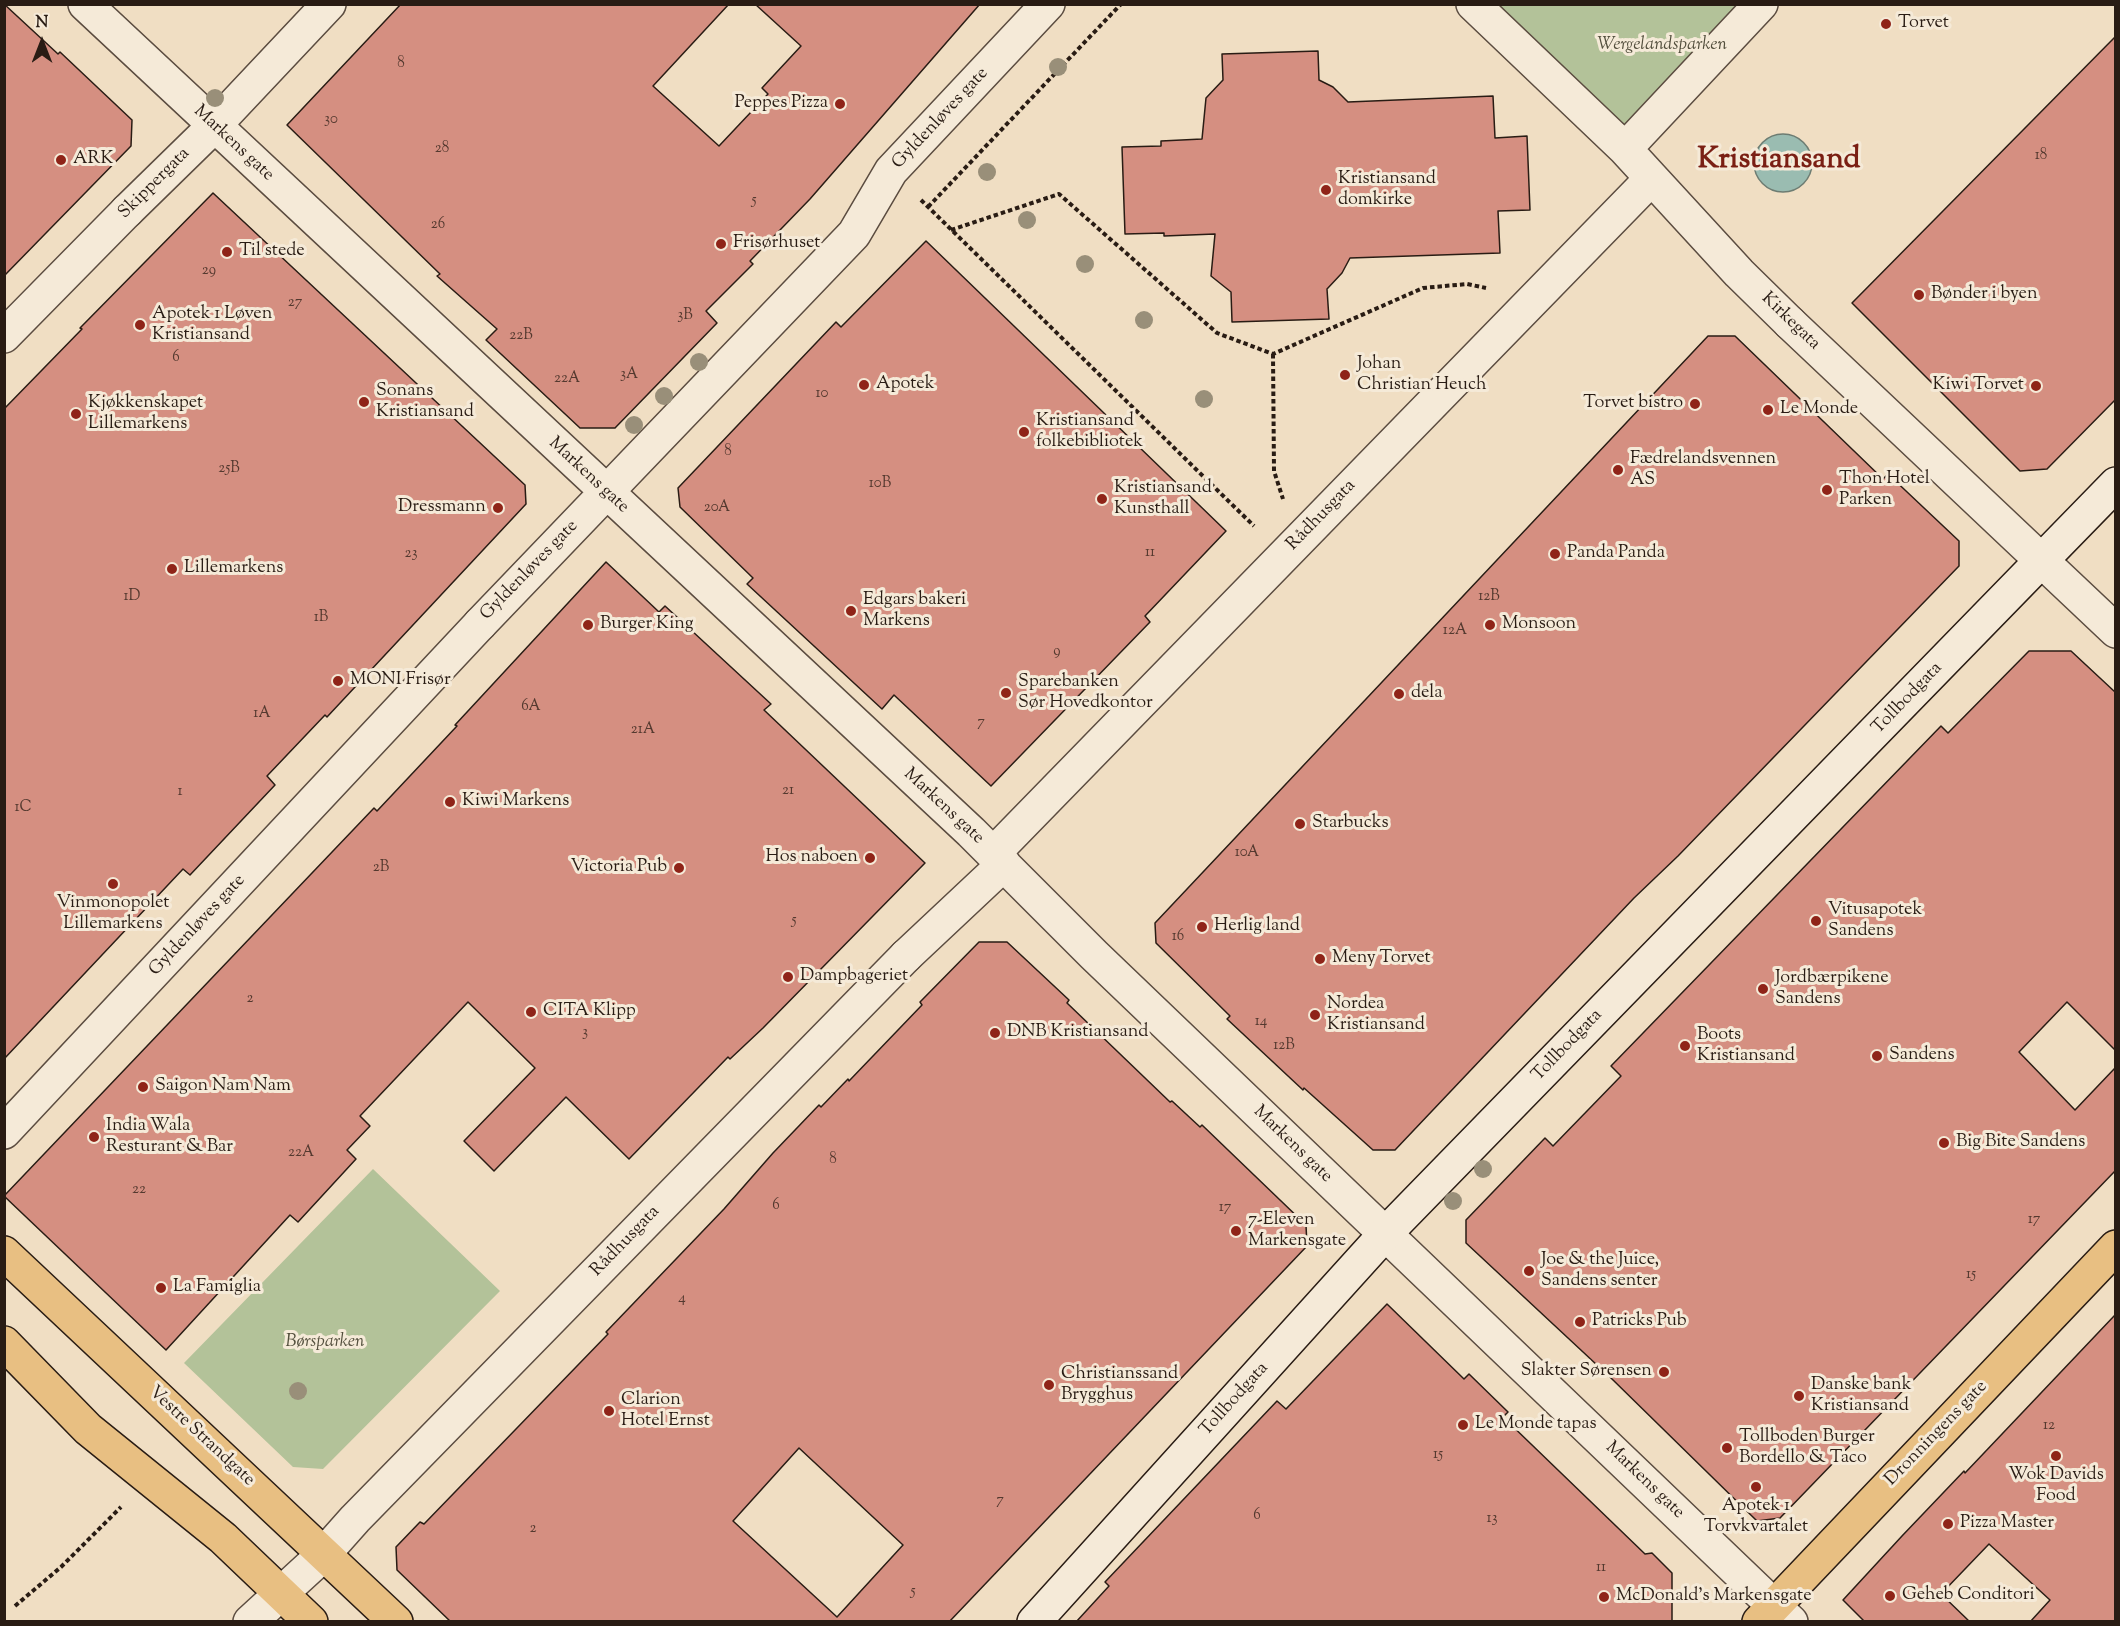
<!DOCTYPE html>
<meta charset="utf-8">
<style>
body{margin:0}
#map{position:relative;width:2120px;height:1626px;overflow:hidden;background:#f0dec3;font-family:"Sorts Mill Goudy",serif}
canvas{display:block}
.frame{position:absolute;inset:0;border:6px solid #291c14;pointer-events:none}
.north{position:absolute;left:12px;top:12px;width:60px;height:60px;-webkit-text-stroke:4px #f5ead8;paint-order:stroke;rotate:0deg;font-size:16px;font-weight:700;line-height:24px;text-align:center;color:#291c14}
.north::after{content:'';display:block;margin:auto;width:21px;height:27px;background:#291c14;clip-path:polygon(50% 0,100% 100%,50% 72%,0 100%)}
</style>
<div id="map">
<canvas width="2120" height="1626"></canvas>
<div class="frame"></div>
<div class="north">N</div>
</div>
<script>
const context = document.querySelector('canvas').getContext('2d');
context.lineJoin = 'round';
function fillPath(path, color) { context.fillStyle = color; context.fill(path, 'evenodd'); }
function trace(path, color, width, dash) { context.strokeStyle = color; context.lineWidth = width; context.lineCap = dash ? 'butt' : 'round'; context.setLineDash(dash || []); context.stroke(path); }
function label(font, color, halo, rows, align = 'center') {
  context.font = font + ' "Sorts Mill Goudy",serif'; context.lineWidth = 6; context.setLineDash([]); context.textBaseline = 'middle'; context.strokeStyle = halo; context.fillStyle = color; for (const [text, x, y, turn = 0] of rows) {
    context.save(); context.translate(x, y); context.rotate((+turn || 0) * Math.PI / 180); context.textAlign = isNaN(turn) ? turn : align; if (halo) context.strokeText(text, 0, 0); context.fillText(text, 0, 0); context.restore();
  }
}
const green = new Path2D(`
 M1478,5H1765L1623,141Z
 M373,1169L500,1291L323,1469L293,1467L184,1363Z`);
const water = new Path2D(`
 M1754 163a29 29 0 1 1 58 0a29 29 0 1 1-58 0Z`);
const building = new Path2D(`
 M4,4L58,54L60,52L132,120L131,146L4,276Z
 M401,4H729L653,86L719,146L768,94L762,88L801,46L755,4H980L810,199L750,261L753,264L706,311L717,323L615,428H580L486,340L497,329L437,276L440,274L287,125Z
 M2115,37V400L2047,469L2020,471L1852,303Z
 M1318,51L1319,80L1333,87L1348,102L1493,96L1495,138L1527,136L1530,210L1498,211L1500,253L1350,258L1342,273L1327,289L1329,319L1232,322L1231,292L1211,276L1215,234L1164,236V233L1125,234L1122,147L1161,146V141L1202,139L1206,98L1223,80L1222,54Z
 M213,193L525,485L526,504L327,717L325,715L267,776L275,785L190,875L183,869L4,1059V409L82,329L80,328Z
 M926,241L1226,531L1145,616L1150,622L991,786L894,695L882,709L747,584L753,578L680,507L678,488L836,322L841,327Z
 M1708,336H1735L1883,479L1888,474L1959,541V566L1678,856L1634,898L1395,1150H1373L1304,1088L1303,1090L1227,1019L1230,1016L1156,943L1155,923Z
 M606,562L659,612L665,606L771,704L764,710L925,863L763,1028L730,1059L728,1057L629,1159L566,1097L494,1171L464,1141L535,1068L468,1002L360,1116L370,1126L347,1150L356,1159L298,1222L290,1215L166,1350L4,1196L374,808L377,811L457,726L455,725Z
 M2029,651H2071L2115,692V1050L2067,1002L2019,1052L2075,1110L2115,1068V1171L1780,1518L1757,1521L1612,1379L1466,1243V1220L1545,1138L1553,1146L1621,1076L1611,1066L1941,726L1948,733Z
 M979,942H1007L1069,1000L1067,1003L1170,1102L1172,1101L1200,1127L1202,1125L1306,1225L1307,1246L949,1622H451L397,1570L396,1547L420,1522L424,1524L608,1334L606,1332L724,1209L773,1153L819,1105L821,1107L848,1079L849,1081L922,1005L920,1002ZM799,1448L903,1545L837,1617L733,1521Z
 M1387,1304L1464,1379L1469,1374L1508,1412L1503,1417L1645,1554L1652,1553L1672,1573V1622H1076L1109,1586L1105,1582L1277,1401L1286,1409Z
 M2115,1315V1622H2030L2050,1600L1989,1544L1941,1594L1970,1622H1865L1843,1600L1902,1536L1964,1471L1965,1473Z`);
const path = new Path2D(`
 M921,200L1254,526
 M928,207L1121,4
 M951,230L1059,194L1217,333L1273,354L1423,288L1467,284L1486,288
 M1273,354L1274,471L1283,499
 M15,1606L61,1567L121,1507`);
const pedestrian = new Path2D(`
 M85,4L971,832L1094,955L1774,1606
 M1473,4L1625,149L1739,273L1790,323
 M1625,149L1761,4
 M127,211L214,126L329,4
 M480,624L854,234L891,171L1048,4
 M993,854L1651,179
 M906,956L1004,864`);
const minor = new Path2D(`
 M1790,323L2116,631
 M4,336L127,211
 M4,1132L480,624
 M1774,1606L1791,1622
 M250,1622L323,1555L355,1519L906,956`);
const secondary = new Path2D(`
 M1034,1622L1385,1234L2116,484`);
const primary = new Path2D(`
 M4,1253L396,1622
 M4,1343L88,1429L223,1538L311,1622
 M1759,1622L2116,1247`);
const trees = [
 [1058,67],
 [215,98],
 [987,172],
 [1027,220],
 [1085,264],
 [1144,320],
 [699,362],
 [664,396],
 [1204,399],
 [634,425],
 [1483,1169],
 [1453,1201],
 [298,1391]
];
const markers = [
 [1886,24,6,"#8f2418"],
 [840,104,6,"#8f2418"],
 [61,160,6,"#8f2418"],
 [1326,190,6,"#8f2418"],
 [721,244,6,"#8f2418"],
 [227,252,6,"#8f2418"],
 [1919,295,6,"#8f2418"],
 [140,325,6,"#8f2418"],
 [1345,375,6,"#8f2418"],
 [864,385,6,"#8f2418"],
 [2036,386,6,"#8f2418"],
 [364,402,6,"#8f2418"],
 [1695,404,6,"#8f2418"],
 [1768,410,6,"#8f2418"],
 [76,414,6,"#8f2418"],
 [1024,432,6,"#8f2418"],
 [1618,470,6,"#8f2418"],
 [1827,490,6,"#8f2418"],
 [1102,499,6,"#8f2418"],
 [498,508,6,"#8f2418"],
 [1555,554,6,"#8f2418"],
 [172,569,6,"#8f2418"],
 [851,611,6,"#8f2418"],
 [588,625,6,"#8f2418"],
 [1490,625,6,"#8f2418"],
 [338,681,6,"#8f2418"],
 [1006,693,6,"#8f2418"],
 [1399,694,6,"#8f2418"],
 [450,802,6,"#8f2418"],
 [1300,824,6,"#8f2418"],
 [870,858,6,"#8f2418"],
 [679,868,6,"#8f2418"],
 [113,884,6,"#8f2418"],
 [1816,921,6,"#8f2418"],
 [1202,927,6,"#8f2418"],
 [1320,959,6,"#8f2418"],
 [788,977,6,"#8f2418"],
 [1763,989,6,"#8f2418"],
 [531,1012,6,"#8f2418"],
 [1315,1015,6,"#8f2418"],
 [995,1033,6,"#8f2418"],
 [1685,1046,6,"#8f2418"],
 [1877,1056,6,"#8f2418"],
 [143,1087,6,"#8f2418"],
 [94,1137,6,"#8f2418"],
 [1944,1143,6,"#8f2418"],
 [1236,1231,6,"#8f2418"],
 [1529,1271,6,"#8f2418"],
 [161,1288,6,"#8f2418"],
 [1580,1322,6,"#8f2418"],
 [1664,1372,6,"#8f2418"],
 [1049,1385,6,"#8f2418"],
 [1799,1396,6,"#8f2418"],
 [609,1411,6,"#8f2418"],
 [1463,1425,6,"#8f2418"],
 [1727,1448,6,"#8f2418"],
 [2056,1456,6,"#8f2418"],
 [1756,1487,6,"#8f2418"],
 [1948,1524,6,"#8f2418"],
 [1890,1596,6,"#8f2418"],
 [1604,1597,6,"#8f2418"]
];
const numberNames = [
 ["8",401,64],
 ["30",331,120],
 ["28",442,149],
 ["18",2041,156],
 ["5",754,201],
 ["26",438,225],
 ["29",209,271],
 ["27",295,303],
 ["3B",685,316],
 ["22B",521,336],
 ["6",176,358],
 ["3A",629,375],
 ["22A",567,379],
 ["10",822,394],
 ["8",728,452],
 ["25B",229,469],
 ["10B",880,484],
 ["20A",717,508],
 ["11",1150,553],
 ["23",411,554],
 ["1D",132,597],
 ["12B",1489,597],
 ["1B",321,618],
 ["12A",1455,631],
 ["9",1057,652],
 ["6A",531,707],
 ["1A",262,714],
 ["7",981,723],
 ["21A",643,730],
 ["21",788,791],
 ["1",180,792],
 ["1C",23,808],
 ["10A",1247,853],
 ["2B",381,868],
 ["5",794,921],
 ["16",1178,937],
 ["2",250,999],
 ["14",1261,1022],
 ["3",585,1033],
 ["12B",1284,1046],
 ["22A",301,1153],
 ["8",833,1160],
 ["22",139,1190],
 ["6",776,1206],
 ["17",1225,1208],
 ["17",2034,1220],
 ["15",1971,1275],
 ["4",682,1299],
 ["12",2049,1426],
 ["15",1438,1455],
 ["7",1000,1501],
 ["6",1257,1516],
 ["13",1492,1519],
 ["2",533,1529],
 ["11",1601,1568],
 ["5",913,1592]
];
const poiNames = [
 ["Torvet",1898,24],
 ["Peppes Pizza",828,104,"right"],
 ["ARK",73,160],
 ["Kristiansand",1338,180],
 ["domkirke",1338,201],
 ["Frisørhuset",733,244],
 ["Til stede",239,252],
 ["Bønder i byen",1931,295],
 ["Apotek 1 Løven",152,315],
 ["Kristiansand",152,336],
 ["Johan",1357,365],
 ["Christian Heuch",1357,386],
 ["Apotek",876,385],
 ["Kiwi Torvet",2024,386,"right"],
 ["Sonans",376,392],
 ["Kristiansand",376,413],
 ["Kjøkkenskapet",88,404],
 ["Lillemarkens",88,425],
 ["Torvet bistro",1683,404,"right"],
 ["Le Monde",1780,410],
 ["Kristiansand",1036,422],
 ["folkebibliotek",1036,443],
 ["Fædrelandsvennen",1630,460],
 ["AS",1630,481],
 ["Thon Hotel",1839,480],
 ["Parken",1839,501],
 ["Kristiansand",1114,489],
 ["Kunsthall",1114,510],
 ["Dressmann",486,508,"right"],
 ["Panda Panda",1567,554],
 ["Lillemarkens",184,569],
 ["Edgars bakeri",863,601],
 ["Markens",863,622],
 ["Burger King",600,625],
 ["Monsoon",1502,625],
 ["MONI Frisør",350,681],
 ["Sparebanken",1018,683],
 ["Sør Hovedkontor",1018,704],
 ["dela",1411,694],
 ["Kiwi Markens",462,802],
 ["Starbucks",1312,824],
 ["Hos naboen",858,858,"right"],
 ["Victoria Pub",667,868,"right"],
 ["Vinmonopolet",113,904,"center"],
 ["Lillemarkens",113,925,"center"],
 ["Vitusapotek",1828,911],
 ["Sandens",1828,932],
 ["Herlig land",1214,927],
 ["Meny Torvet",1332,959],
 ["Dampbageriet",800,977],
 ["Jordbærpikene",1775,979],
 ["Sandens",1775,1000],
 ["Nordea",1327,1005],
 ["Kristiansand",1327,1026],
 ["CITA Klipp",543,1012],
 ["DNB Kristiansand",1007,1033],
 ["Boots",1697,1036],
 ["Kristiansand",1697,1057],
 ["Sandens",1889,1056],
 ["Saigon Nam Nam",155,1087],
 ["India Wala",106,1127],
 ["Resturant & Bar",106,1148],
 ["Big Bite Sandens",1956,1143],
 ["7-Eleven",1248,1221],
 ["Markensgate",1248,1242],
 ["Joe & the Juice,",1541,1261],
 ["Sandens senter",1541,1282],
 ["La Famiglia",173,1288],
 ["Patricks Pub",1592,1322],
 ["Slakter Sørensen",1652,1372,"right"],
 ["Christianssand",1061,1375],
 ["Brygghus",1061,1396],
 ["Danske bank",1811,1386],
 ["Kristiansand",1811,1407],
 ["Clarion",621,1401],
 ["Hotel Ernst",621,1422],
 ["Le Monde tapas",1475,1425],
 ["Tollboden Burger",1739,1438],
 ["Bordello & Taco",1739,1459],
 ["Wok Davids",2056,1476,"center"],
 ["Food",2056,1497,"center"],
 ["Apotek 1",1756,1507,"center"],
 ["Torvkvartalet",1756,1528,"center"],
 ["Pizza Master",1960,1524],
 ["Geheb Conditori",1902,1596],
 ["McDonald's Markensgate",1616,1597]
];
const parkNames = [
 ["Wergelandsparken",1662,46],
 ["Børsparken",325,1343]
];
const streetNames = [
 ["Gyldenløves gate",941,119,-47],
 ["Markens gate",233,144,43],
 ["Skippergata",155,184,-45],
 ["Kirkegata",1790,322,44],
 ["Markens gate",588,476,43],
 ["Rådhusgata",1322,516,-46],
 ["Gyldenløves gate",530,571,-46],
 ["Tollbodgata",1908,699,-46],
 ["Markens gate",943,807,43],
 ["Gyldenløves gate",198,926,-47],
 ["Tollbodgata",1568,1046,-46],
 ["Markens gate",1292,1145,44],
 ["Rådhusgata",626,1242,-46],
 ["Tollbodgata",1235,1400,-48],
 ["Dronningens gate",1937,1434,-46],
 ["Vestre Strandgate",201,1437,43],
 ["Markens gate",1644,1481,44]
];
const townNames = [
 ["Kristiansand",1779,162]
];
fillPath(green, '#b3c299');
fillPath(water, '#9abcb1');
trace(water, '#6d7c72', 1.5);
fillPath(building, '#d58f81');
trace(building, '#291c14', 1.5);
trace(pedestrian, '#5b4c40', 36);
trace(minor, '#5b4c40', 36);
trace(secondary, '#291c14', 36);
trace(primary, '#291c14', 36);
trace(path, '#291c14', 4, [4.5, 3]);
trace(pedestrian, '#f5ead8', 33);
trace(minor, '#f5ead8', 33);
trace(secondary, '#f5ead8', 33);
trace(primary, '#e8bf82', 33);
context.fillStyle = '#998f79';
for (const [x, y] of trees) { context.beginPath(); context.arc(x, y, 9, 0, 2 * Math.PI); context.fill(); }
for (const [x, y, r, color] of markers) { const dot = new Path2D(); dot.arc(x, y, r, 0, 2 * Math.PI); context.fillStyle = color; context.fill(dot); trace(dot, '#f5ead8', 2); }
label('15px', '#54392f', null, numberNames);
label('18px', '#291c14', '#f5ead8', poiNames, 'left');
label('italic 18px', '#524e3c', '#f5ead8', parkNames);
label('18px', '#291c14', '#f5ead8', streetNames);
label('bold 30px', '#7a1f14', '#f5ead8', townNames);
</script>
